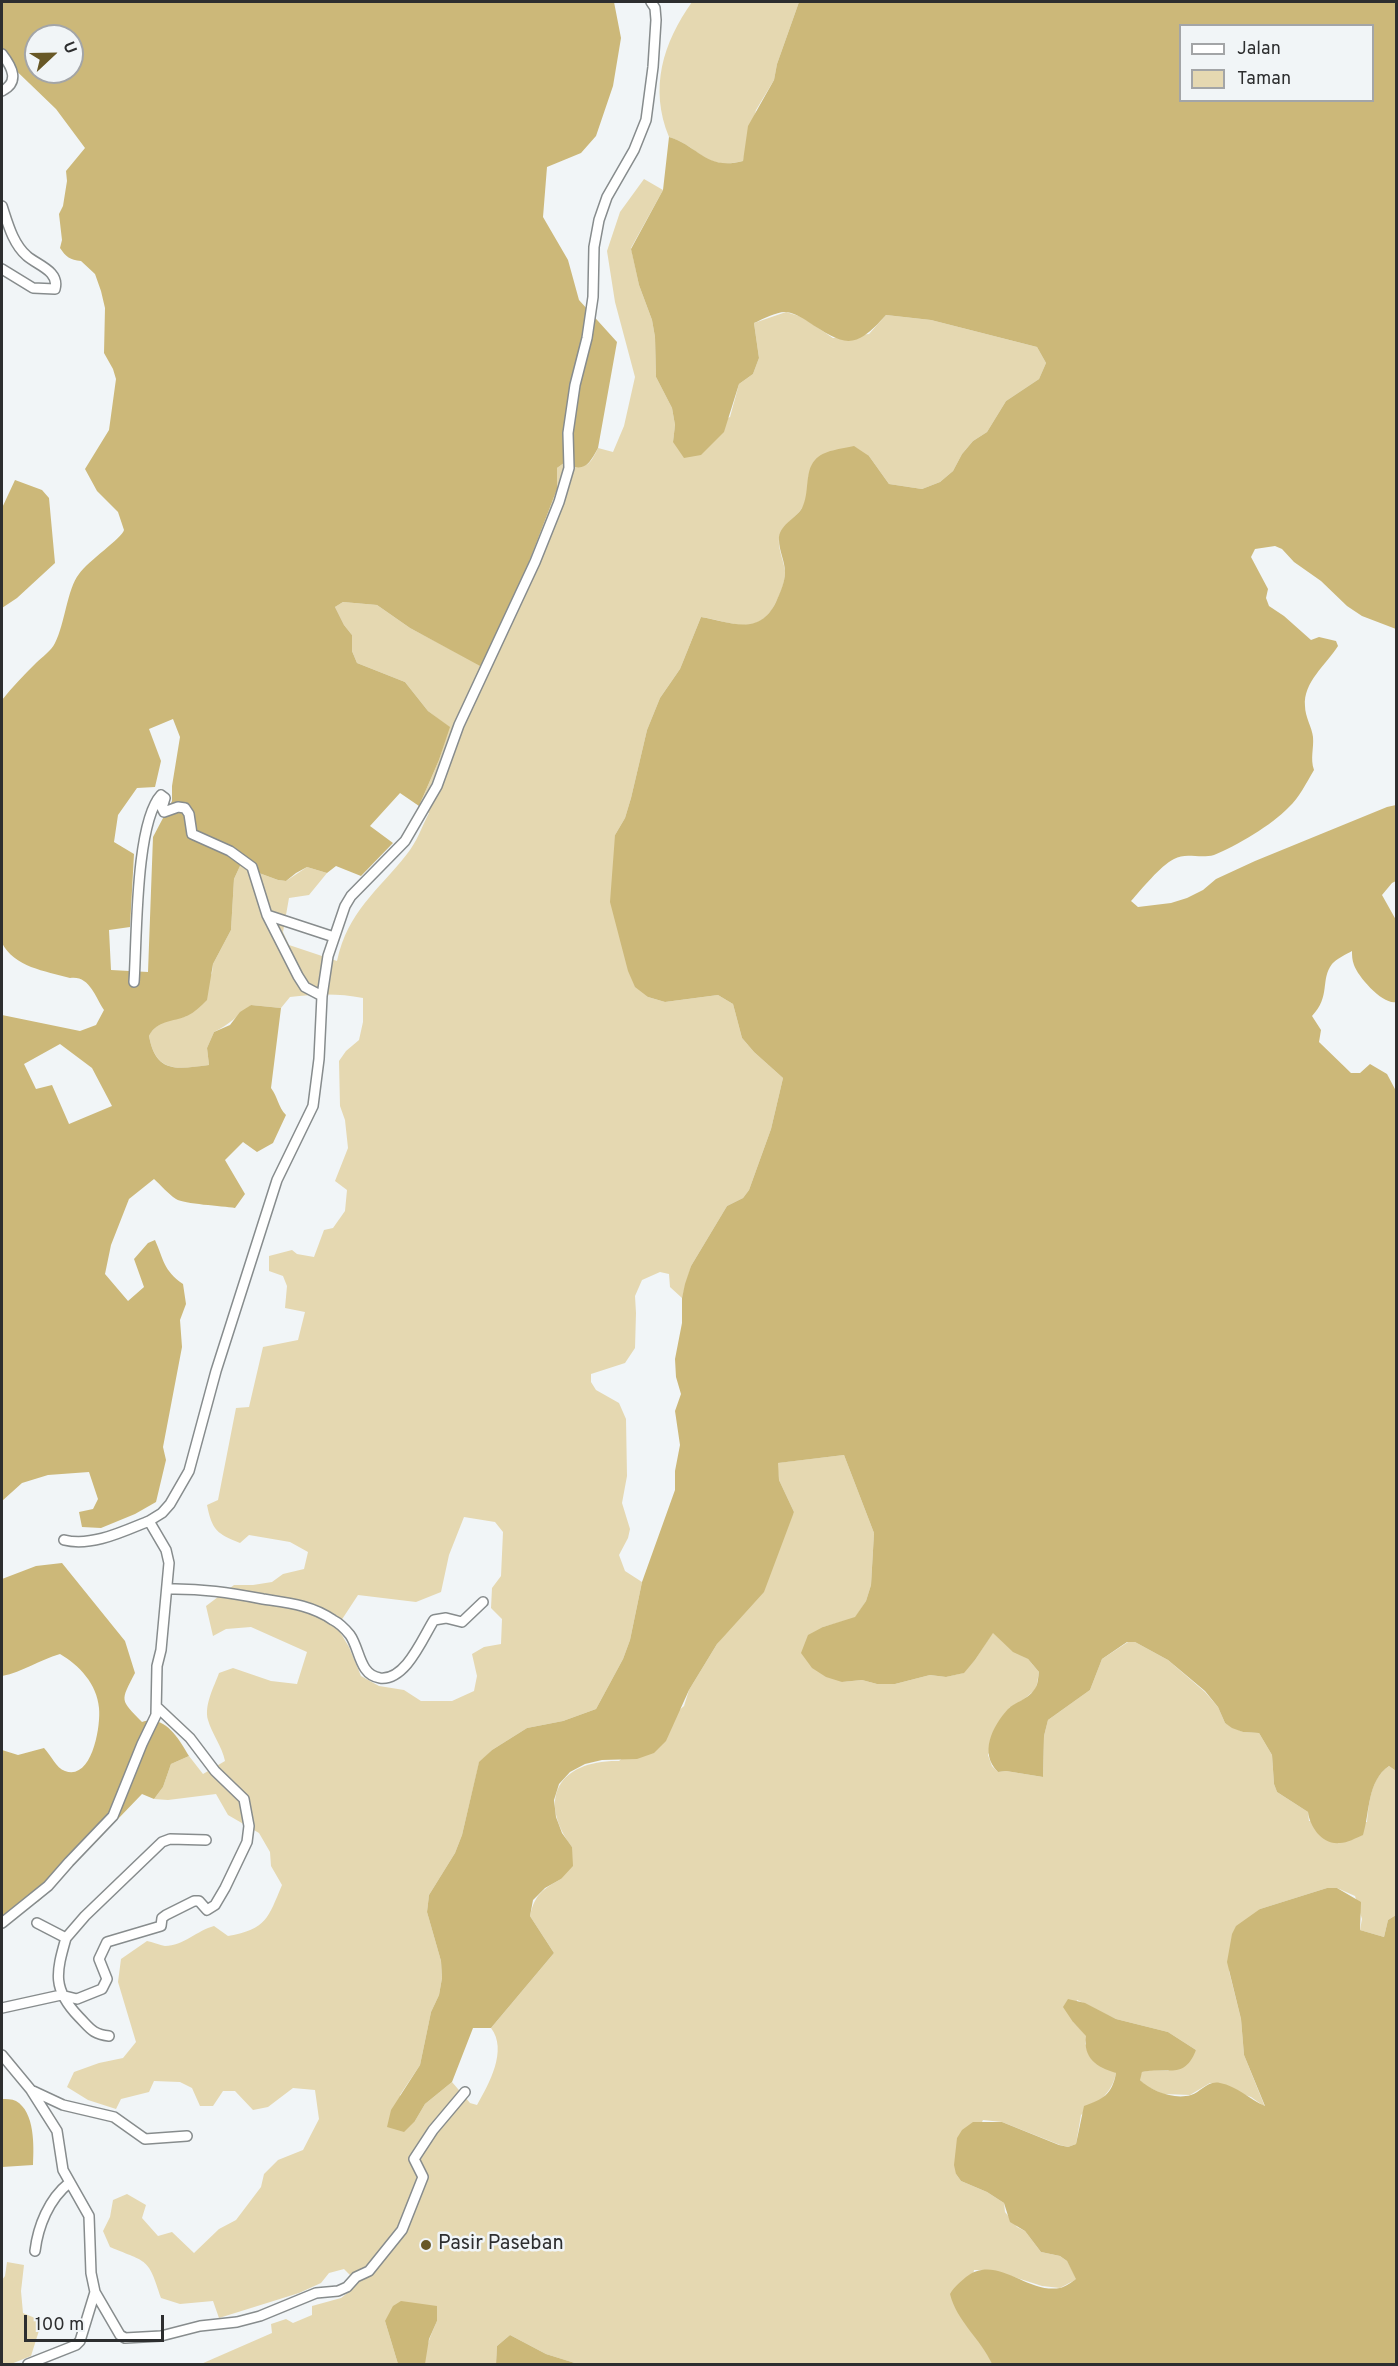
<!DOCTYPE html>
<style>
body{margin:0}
#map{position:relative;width:1398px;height:2366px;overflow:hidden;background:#f1f5f7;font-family:Overpass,sans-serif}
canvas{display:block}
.frame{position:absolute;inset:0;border:3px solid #2d2e2f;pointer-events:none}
.legend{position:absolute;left:1179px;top:24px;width:195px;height:78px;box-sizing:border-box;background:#f1f5f7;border:2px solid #a3a5a7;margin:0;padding:8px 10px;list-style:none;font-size:18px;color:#2d2e2f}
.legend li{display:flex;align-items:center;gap:12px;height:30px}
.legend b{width:30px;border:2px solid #a3a5a7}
.north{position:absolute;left:24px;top:24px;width:60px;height:60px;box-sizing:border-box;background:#f1f5f7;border:2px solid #a3a5a7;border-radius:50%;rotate:68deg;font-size:16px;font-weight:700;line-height:24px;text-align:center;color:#2d2e2f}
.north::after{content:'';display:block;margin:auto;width:21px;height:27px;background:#685826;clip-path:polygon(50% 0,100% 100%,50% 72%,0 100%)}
.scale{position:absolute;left:24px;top:2315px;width:140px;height:27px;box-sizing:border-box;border:3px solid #2d2e2f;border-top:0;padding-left:8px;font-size:18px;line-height:21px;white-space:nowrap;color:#2d2e2f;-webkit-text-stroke:4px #f1f5f7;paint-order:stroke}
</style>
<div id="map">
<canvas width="1398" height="2366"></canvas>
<div class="frame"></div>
<ul class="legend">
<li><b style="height:8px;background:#fff"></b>Jalan</li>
<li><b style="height:16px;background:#e5d8b1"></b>Taman</li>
</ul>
<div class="north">U</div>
<div class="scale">100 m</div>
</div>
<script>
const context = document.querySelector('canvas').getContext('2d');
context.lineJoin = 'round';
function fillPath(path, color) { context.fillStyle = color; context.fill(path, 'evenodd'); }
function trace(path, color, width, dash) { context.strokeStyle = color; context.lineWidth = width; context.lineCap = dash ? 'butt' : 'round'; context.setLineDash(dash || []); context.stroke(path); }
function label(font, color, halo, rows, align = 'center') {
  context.font = font + ' Overpass,sans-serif'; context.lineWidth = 5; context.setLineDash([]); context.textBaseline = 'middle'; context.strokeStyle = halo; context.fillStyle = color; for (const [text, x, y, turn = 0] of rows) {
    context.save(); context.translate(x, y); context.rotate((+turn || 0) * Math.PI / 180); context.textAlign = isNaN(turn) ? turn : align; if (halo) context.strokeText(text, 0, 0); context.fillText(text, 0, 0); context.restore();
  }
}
const green = new Path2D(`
 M692,2H799L777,64L774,80L756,110L743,161C704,171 701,147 669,137C649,88 663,43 692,2Z
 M644,179L663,190L631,248L639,285L652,320L655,337L656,377L672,408L675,425L673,442L730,417L739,384L753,374L759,358L754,323L786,312L802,317L833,338L869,334L886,315L931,320L1037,347L1046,363L1039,379L1006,401L987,432L973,441L962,454L953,471L940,482L922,489L889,484L869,456L808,476C808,488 808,501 800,511C793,520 784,524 780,535C776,545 784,560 785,571C785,582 781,593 776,602C759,638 732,622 701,617L680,669L660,698L647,730L631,798L625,818L615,835L648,997L665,1002L718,995L733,1004L742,1038L754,1052L783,1078L771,1129L749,1190L743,1198L727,1206L691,1266L682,1298L670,1287L669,1274L660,1272L642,1280L635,1296L636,1313L635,1348L625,1363L591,1374V1382L596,1390L619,1403L626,1419L627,1476L622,1503L630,1529L628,1538L619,1555L625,1571L642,1582L630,1640L623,1659L596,1709L563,1721L527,1728L492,1750L479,1763L462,1835L455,1853L429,1895L427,1912L441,1961L442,1978L439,1995L431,2012L420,2065L400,2095L415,2121L425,2104L452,2082L470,2103L477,2105C489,2084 508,2050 491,2028L554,1953L530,1916C535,1894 542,1890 561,1879L572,1847C536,1798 560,1760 619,1761L684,1706L689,1690L717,1644L728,1629L794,1512L779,1480L777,1463L844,1455L874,1533L871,1585L866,1601L855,1618L823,1627L842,1682L862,1680L877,1684H895L930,1675L946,1677L963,1673L975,1660L993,1632L1013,1651L1028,1659L1039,1672L1036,1689L1023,1700L1009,1708L988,1755L992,1766L998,1772L1006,1771L1043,1777L1044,1736L1048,1720L1090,1690L1102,1659L1128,1642H1135L1168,1660L1205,1692L1218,1707L1225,1723L1243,1732L1259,1733L1272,1755L1274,1784L1277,1792L1308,1812L1309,1821L1367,1822C1369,1802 1371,1778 1389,1766L1396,1771V1915L1388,1920L1384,1937L1360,1930L1362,1919L1355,1896L1337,1888H1327L1260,1909L1229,1971L1241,2019L1244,2055L1265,2107L1251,2097L1210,2083L1190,2095L1163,2094L1146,2086L1139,2079L1142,2072L1151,2070L1168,2071L1196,2050L1168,2032L1116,2019L1077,2000L1073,2022L1087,2036L1085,2044L1116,2073C1112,2094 1097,2103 1081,2115L1076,2144L1068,2147L1060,2145L1002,2122L983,2120L956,2174L961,2181L987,2192L1004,2203L1005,2212L1017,2227L1025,2231L1041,2252L1060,2256L1067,2261L1077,2279L1060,2288L1042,2286L992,2270H974L964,2322L987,2352L992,2364H578L546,2354L510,2335L497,2346L496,2364H425C424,2349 431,2335 437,2321H385L398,2364H201L272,2333L271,2324L286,2319L293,2323L312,2315V2306L341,2298L354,2288L350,2275L344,2269L329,2273L321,2283L299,2293L219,2318L213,2301L180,2304L161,2298C148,2257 148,2263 110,2247L103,2231L110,2217L113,2200L127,2194L146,2205L142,2218L158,2236L172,2232L194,2253L219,2229L236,2220L261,2187L264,2174L278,2160L303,2150L319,2119L315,2090L293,2088L268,2107L253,2110L235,2091H223L213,2106H200L192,2088L180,2082L154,2081L149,2092L121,2099L116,2109L88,2100L67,2087L74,2072L99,2063L123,2058L136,2042L118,1982L121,1959L147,1941C152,1942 160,1945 165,1946C183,1946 198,1930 214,1926L228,1936C267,1929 268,1918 282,1885L271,1866L270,1852L259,1833L228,1815L216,1794L168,1800L154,1799L163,1787L171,1764L189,1756L203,1774L225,1761C222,1746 212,1734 208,1720C204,1705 214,1687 219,1673L233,1668L271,1681L297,1684L307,1652L251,1627L226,1629L213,1636L206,1606L234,1585H253L272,1582L283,1574L304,1569L308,1552L290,1542L249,1535L240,1543C217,1534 212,1530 207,1505L218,1500L236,1408L249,1407L263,1347L298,1340L305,1312L285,1308L287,1286L283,1276L269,1271V1256L292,1250L297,1254L314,1257L324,1230L333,1228L345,1211L347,1190L335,1181L348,1148L345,1120L340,1106L339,1061L346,1051L359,1040L363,1022V998C338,993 315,994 290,997L281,1008L251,1005C238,1015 229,1025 214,1032L207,1048L209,1065C178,1069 156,1074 149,1036C156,1021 172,1020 187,1016L212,973L213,964L231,930L234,879L240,866L278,880L286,881L307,867L327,873L309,895L289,898L283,932L289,945L337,961C348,911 377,892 407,854C417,842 422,826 429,813L419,806L439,760L449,727L428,711L405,682L357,663L352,651V635L344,625L335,607L343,602L377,605L410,628L482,666L524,575L557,489V468L564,463C586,468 588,469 598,448L613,452L624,426L635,377L615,302L607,251L620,212ZM464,1517L495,1522L503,1532L501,1576L492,1588L491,1608L502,1619L501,1644L484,1647L472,1654L477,1676L474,1691L452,1701H421L404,1690L379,1686L361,1676L349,1647L337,1627L358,1595L416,1602L441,1592L449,1555Z
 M7,2262L24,2265L21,2291L23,2313L42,2321L31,2356L11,2364H2V2280L5,2276Z`);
const forest = new Path2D(`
 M2,2H614L621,38L613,86L596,136L581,153L547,167L543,217L568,260L579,300L617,342L598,448C589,465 584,473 564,463L557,468V489L524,575L482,667L410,628L377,605L343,602L335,607L344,625L352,635V651L357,663L405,682L428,711L450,727L439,760L419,806L400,793L370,826L393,843L361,876L336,866L327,873L307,867L296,873L286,881L278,880L240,866L234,879L231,930L213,964L207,1000C201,1006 195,1012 187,1016C173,1022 157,1020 149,1036C156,1074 177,1069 209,1065L207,1048L214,1032L230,1025L240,1012L251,1005L281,1008L271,1088C278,1097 278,1107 286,1115L273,1143L257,1152L243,1142L225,1160L245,1194L235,1208C222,1206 184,1204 176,1199C168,1194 161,1185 154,1179L129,1199L111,1245L105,1274L128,1301L144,1287L134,1259L148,1243L155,1240C164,1260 163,1270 183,1284L186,1304L180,1320L182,1347L163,1447L166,1460L156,1502L135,1514L101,1528L82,1527L79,1512L93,1509L98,1499L89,1472L48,1475L22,1483L2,1501V1015L80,1031L96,1025L104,1010C95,996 89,975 70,978C45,971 14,967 2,943V700C12,687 24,675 36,663C42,657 51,651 55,643C65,624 67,589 79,574C88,561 122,538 124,530L118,512L97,491L85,469L109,430L116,379L113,369L104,353L105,308L101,291L95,274L81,261C70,260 66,257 60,248L62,240L59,214L63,206L67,181L66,171L85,148L56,109L2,57ZM36,36H72V72H36ZM173,719L180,737L172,786V801L153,837L148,972L111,970L109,930L130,927L134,854L114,842L118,815L137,788L155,787L161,761L149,729ZM60,1044L92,1068L112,1106L69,1124L52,1085L36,1089L24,1064Z
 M799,2H1396V629L1362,616L1347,606L1321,581L1294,562L1282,549L1275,546L1255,549L1251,557L1268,589L1266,598L1269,606L1284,616L1311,640L1319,637L1336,641L1338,646C1326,665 1303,682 1305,706C1305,717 1312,727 1313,737C1314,749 1310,758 1314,770C1306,783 1300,797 1288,808C1273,824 1235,847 1214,855C1199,859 1186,852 1174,859C1160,866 1142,889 1131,901L1138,907L1171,903L1187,898L1203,890L1216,879L1255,861L1387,807L1396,805V881L1392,883L1382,895L1396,920V1002C1383,1005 1358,977 1354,965C1352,960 1352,955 1352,951C1347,954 1336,959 1332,964C1320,980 1331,996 1312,1016L1321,1030L1319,1042L1351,1073H1360L1370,1064L1387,1074L1396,1091V1771L1389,1766C1367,1781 1370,1812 1363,1835C1356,1838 1347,1843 1340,1843C1322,1845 1310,1827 1308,1812L1277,1792L1274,1784L1272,1755L1259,1733L1243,1732L1232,1728L1225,1723L1218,1707L1205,1691L1168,1660L1135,1642H1127L1102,1659L1090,1690L1048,1720L1044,1736L1043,1777L1006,1771L998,1772C979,1753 992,1727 1008,1709C1015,1702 1027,1700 1034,1690C1038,1686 1038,1678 1039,1672L1028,1659L1013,1652L993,1633L975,1660L964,1673L946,1677L930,1675L895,1684H877L862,1680L842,1682L826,1677L812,1668L801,1653L808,1635L823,1627L855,1617L866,1601L871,1585L874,1533L844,1455L778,1463L779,1480L794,1512L764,1592L717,1644L689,1690L666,1741L654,1753L637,1759L602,1760L585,1764L570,1772L559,1784L554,1800L556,1817L562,1833L572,1847L573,1866L561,1879L545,1888L533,1900L530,1916L554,1953L491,2028H473L452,2082L425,2104L415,2121L404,2132L387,2127L391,2110L420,2065L431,2012L439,1995L442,1978L441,1961L427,1912L429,1895L455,1853L462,1835L479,1762L492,1750L527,1728L563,1721L596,1709L623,1659L630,1640L642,1582L675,1490V1471L680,1445L675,1411L681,1394L676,1377L675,1359L682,1323V1298L685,1284L691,1266L727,1206L743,1198L749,1190L771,1129L783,1078L754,1052L742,1038L733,1004L718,995L665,1002L648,997L635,987L628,971L610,902L615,835L625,818L631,798L647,730L660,698L680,669L701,617C731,622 759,637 776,602C780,593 785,582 785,572C785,561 779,551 779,540C778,525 796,519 802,508C810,493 804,472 815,460C823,450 842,449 854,446L869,456L889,484L922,489L940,482L953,471L962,454L973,441L987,432L1006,401L1039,379L1046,363L1037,347L931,320L886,315C854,351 845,346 807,321C802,317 791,312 785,312C776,312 763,319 754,323L759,358L753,374L739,384L724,432L701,455L684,458L673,442L675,425L672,408L656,377L655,337L652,320L639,285L631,249L663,190L669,137C699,146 706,171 743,161L748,126L774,80L777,64ZM1180,26H1372V100H1180Z
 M15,480L42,490L49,498L55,563L17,598L2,608V508Z
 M62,1563L125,1641L135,1673C120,1702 120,1699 142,1722C165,1714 179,1739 189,1756L171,1764L163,1787L154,1799L142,1794L39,1901L2,1924V1750L18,1755L44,1748C51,1755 56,1768 65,1771C92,1781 101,1726 99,1708C97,1684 79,1665 60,1654C39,1660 23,1672 2,1676V1579L36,1566Z
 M1327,1888H1337L1361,1902L1360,1930L1384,1937L1388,1920L1396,1915V2364H992C981,2339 957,2322 950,2294C954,2287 959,2283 966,2277C996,2253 1027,2294 1060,2288C1065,2287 1072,2282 1076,2279L1067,2261L1060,2256L1041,2252L1025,2231L1010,2222L1004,2203L987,2192L961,2181L956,2174L954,2165L957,2138L962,2130L973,2122H1002L1059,2145L1068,2147L1076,2144L1084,2106C1103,2099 1112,2095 1116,2073C1096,2067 1083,2058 1086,2036L1073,2022L1063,2007L1068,1999L1085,2003L1116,2019L1168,2032L1196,2050C1184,2081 1167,2066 1142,2072L1140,2080C1151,2091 1174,2100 1191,2095C1201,2092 1208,2080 1220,2083C1237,2086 1249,2099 1265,2106L1244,2055L1241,2019L1227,1962L1232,1934L1236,1926L1260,1909Z
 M2,2099C6,2099 12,2099 16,2101C35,2112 34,2146 33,2165L2,2167Z
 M401,2301L437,2306V2321L429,2339L425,2364H398L385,2321L393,2306Z
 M510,2335L546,2354L578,2364H496L497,2346Z`);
const street = new Path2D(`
 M2,54C12,67 20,82 2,91
 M2,206C8,224 13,244 27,256C37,265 60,271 55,289L33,288L2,269
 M267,915L334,937
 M134,982C137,941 135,823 161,795L165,798L162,808L164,812L178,807L185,808L189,814L192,834L230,851L252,867L267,915L298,976L305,987L322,996
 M64,1540C92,1547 124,1531 149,1521
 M167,1589C200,1588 231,1593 263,1599C289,1603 311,1605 333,1620C339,1623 346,1630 350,1635C360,1649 359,1675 380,1678C406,1681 423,1637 434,1620L446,1618L462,1622L483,1602
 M2,1923L48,1886L69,1862L113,1816L142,1744L156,1715L157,1666L161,1650L169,1563L166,1550L149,1521L162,1513L170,1504L189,1471L216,1371L277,1180L313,1106L319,1059L322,996L328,956L345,906L351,896L405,841L437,786L459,725L535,562L559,502L569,468L568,433L575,385L587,338L593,297L594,247L599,220L607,197L634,150L646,120L653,67L656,20L655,8L651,2
 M37,1923L66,1938C56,1973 52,1989 79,2017C90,2028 92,2034 109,2036
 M66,1938L85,1916L162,1842L170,1839L206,1840
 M2,2008L61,1995L77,1999L102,1989L107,1979L99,1959L107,1942L161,1926L162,1918L166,1915L194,1901H199L207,1910L215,1905L225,1888L247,1842L249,1826L244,1799L215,1771L190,1738L157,1707
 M2,2055L31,2090L57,2131L63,2170L89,2216L91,2273L95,2292L80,2341L76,2345L28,2364
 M33,2091L63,2105L114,2117L145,2139L187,2136
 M35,2251C38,2226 49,2199 69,2183
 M95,2292L120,2335L125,2338L161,2336L200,2326L237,2322L260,2316L316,2293L338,2291L347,2287L356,2277L369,2271L402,2230L423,2177L414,2159L433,2130L465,2092`);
const markers = [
 [426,2245,6,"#685826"]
];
const poiNames = [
 ["Pasir Paseban",438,2245]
];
fillPath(green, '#e5d8b1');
fillPath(forest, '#ccb879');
trace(street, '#878c8d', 12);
trace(street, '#fff', 9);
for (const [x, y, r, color] of markers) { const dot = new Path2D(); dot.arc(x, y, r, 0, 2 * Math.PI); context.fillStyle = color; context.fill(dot); trace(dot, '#f1f5f7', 2); }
label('20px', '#2d2e2f', '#f1f5f7', poiNames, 'left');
</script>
